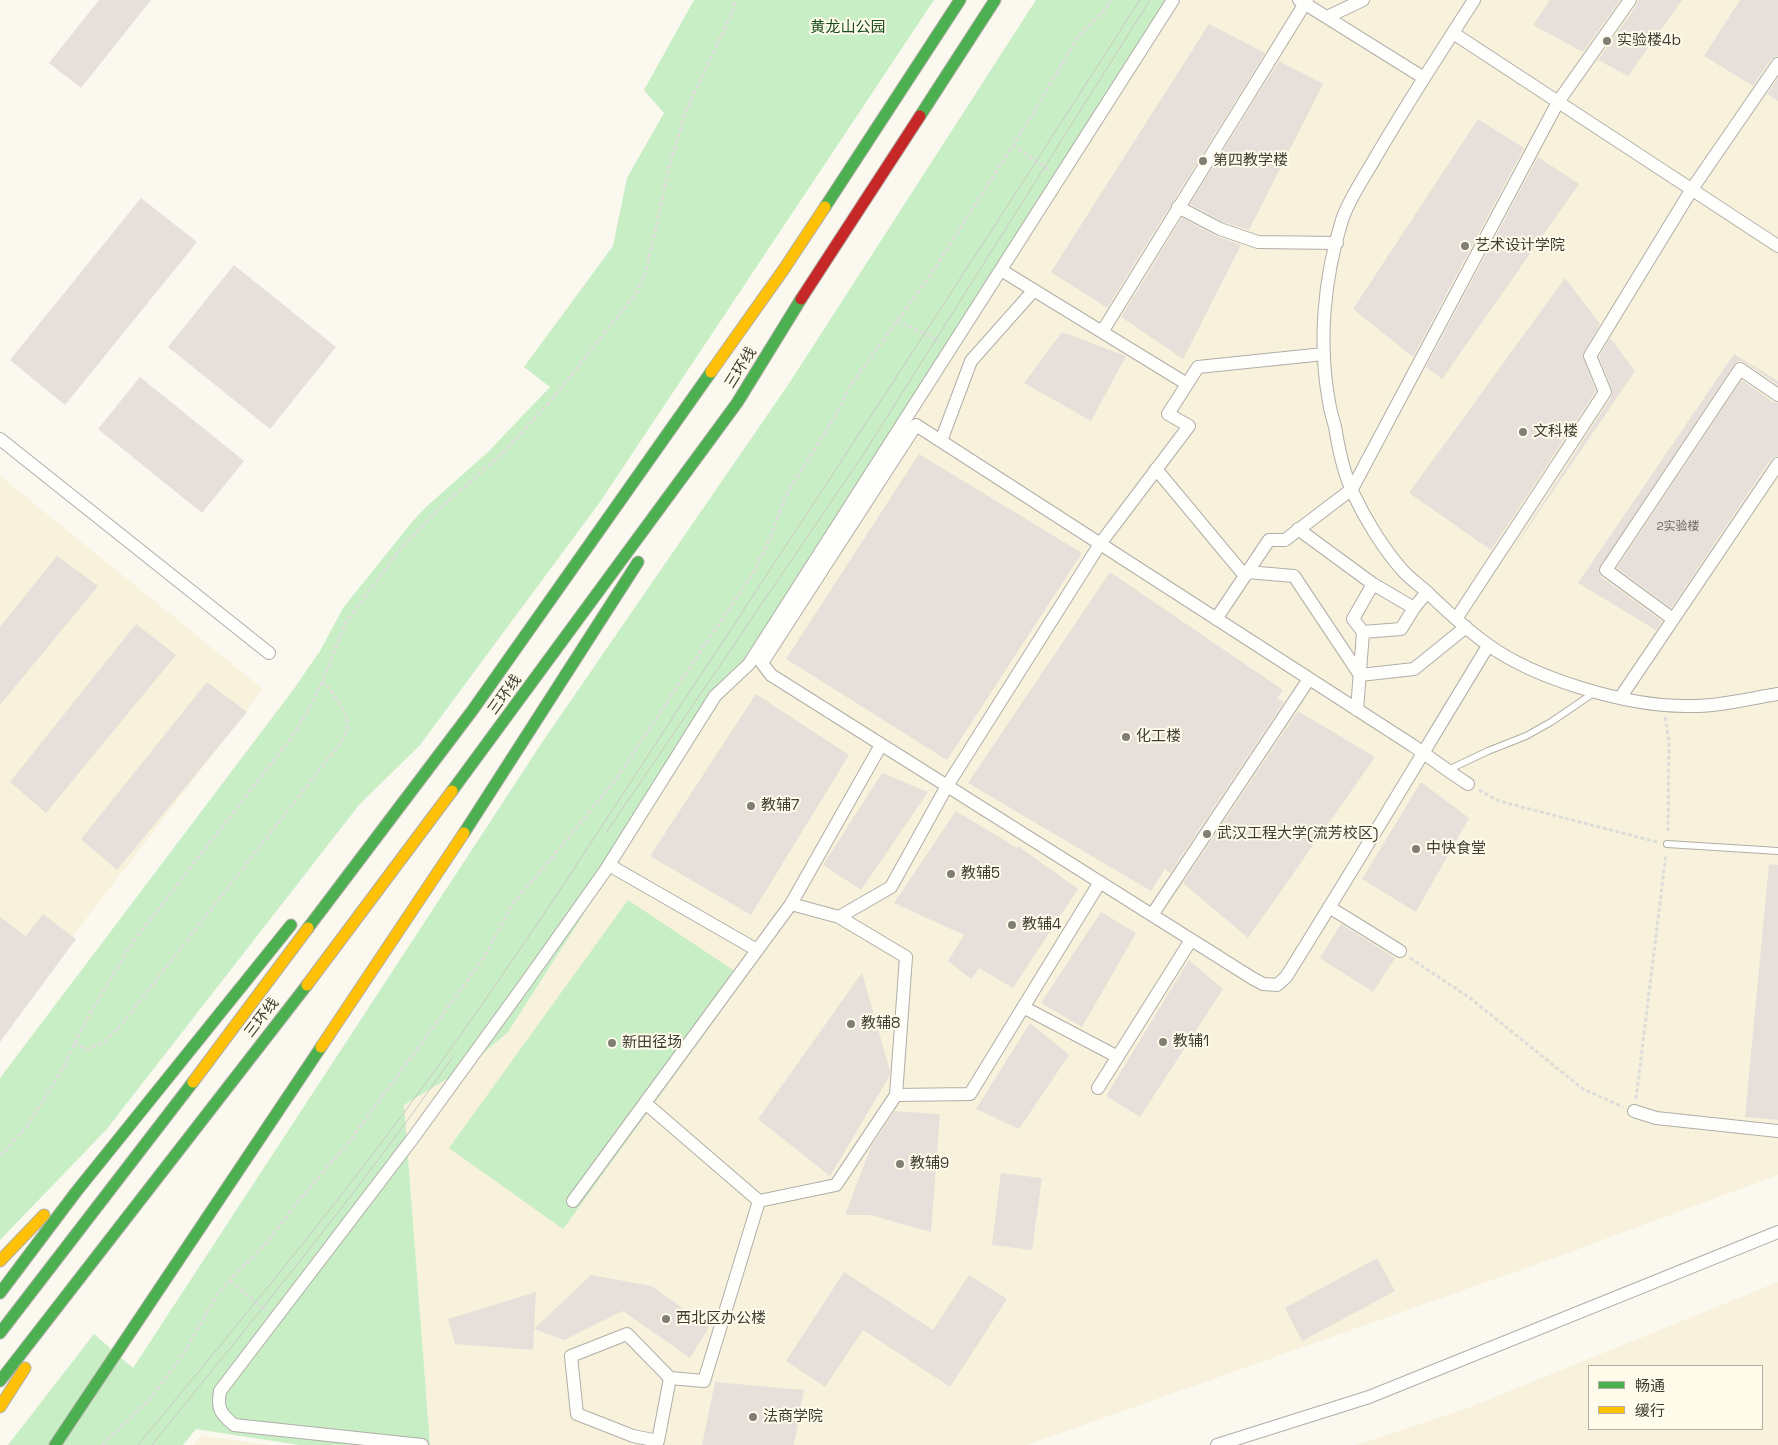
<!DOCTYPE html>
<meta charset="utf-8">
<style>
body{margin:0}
#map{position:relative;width:1778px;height:1445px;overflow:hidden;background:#faf8ef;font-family:"Space Grotesk","Noto Sans SC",sans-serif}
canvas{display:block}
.legend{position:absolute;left:1588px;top:1365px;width:175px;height:65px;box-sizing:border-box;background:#fefbeb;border:1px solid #b2afa1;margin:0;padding:6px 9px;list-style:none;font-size:15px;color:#3f3c32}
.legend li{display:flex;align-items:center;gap:10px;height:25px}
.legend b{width:25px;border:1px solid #b2afa1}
</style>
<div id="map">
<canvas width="1778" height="1445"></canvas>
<ul class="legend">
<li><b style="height:6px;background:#4caf50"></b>畅通</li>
<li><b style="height:6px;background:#ffc107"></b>缓行</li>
</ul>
</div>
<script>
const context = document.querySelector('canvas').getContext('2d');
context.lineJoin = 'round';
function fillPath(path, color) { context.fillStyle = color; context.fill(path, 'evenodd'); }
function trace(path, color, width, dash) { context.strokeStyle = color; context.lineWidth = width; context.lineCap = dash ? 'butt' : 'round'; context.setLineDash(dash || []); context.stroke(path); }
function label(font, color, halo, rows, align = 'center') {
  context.font = font + ' "Space Grotesk","Noto Sans SC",sans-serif'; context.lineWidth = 4; context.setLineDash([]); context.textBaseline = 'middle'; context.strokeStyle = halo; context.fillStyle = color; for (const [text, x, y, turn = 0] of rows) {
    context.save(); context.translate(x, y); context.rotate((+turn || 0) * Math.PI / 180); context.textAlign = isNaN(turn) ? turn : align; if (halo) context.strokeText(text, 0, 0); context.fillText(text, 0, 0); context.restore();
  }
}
const built = new Path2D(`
 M1165,0H1778V1175L1546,1261L1027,1445H430L404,1105L466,1068L508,1032L739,672Z
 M0,476L263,689L0,1031Z
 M1778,1282V1445H1356L1470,1407ZM1589,1366H1762V1429H1589Z
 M202,1436L269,1445H193Z`);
const green = new Path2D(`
 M694,0H934L600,502L420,745L359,805L106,1130L0,1240V1078L293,690L320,651L343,608L412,522L426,507L487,453L550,387L524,367L613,246L627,178L664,113L644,90Z
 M1036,0H1165L739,672L508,1032L466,1068L404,1105L430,1445H299L196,1429L183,1445H8L94,1334L133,1368L543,741L788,385Z
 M628,900L745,978L563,1229L449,1148Z`);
const building = new Path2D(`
 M99,0H151L81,88L49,63Z
 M1550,0H1620L1583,52L1533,25Z
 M1638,0H1682L1628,76L1598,60L1637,5Z
 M1740,0H1778V56L1771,59L1753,86L1704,56Z
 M1209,24L1265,53L1107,308L1051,272Z
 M1279,61L1323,84L1249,230L1223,222L1190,204Z
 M1778,78V101L1767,94Z
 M1478,119L1524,148L1413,357L1353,309Z
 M1538,157L1579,184L1442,379L1426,367Z
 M141,198L197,242L65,405L10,360Z
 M1182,218L1216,236L1241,245L1183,359L1121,317Z
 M234,265L336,347L270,429L168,347Z
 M1565,278L1600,324L1582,356L1596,391L1491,550L1409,493Z
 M1062,332L1126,356L1091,421L1024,383Z
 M1610,338L1635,371L1506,560L1612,396V389L1599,357Z
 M1734,354L1778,381V385L1744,362L1740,361L1734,364L1598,569L1601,577L1662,621L1656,630L1578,583Z
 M140,377L244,461L202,513L98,429Z
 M1742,380L1773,402L1778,403V456L1771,459L1671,608L1617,568Z
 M919,454L1082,553L947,760L786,659Z
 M57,556L98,586L0,705V627Z
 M1110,572L1283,690L1277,698L1284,702L1170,873L1165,869L1151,891L968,783Z
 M136,624L176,655L46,813L10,782Z
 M207,682L247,712L117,870L81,839Z
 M756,694L849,755L751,915L650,856Z
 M1298,711L1375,757L1248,938L1183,883Z
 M882,773L928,792L861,890L823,865Z
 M1421,782L1469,818L1416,912L1362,879Z
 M956,811L1017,848L1018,846L1078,889L1013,988L979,968L971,979L948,961L964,935L894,903Z
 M1769,864L1778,865V1120L1745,1117Z
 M1101,912L1136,933L1082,1027L1041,1003Z
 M43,914L76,939L0,1042V917L26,936Z
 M1341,924L1395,958L1373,992L1320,958Z
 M1189,960L1223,989L1140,1117L1106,1096Z
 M862,973L890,1071L889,1077L830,1176L758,1119Z
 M1030,1023L1069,1055L1019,1129L976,1109Z
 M895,1111L940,1114L931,1232L870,1215H845L871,1147Z
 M1001,1173L1042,1178L1032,1250L992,1245Z
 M1377,1258L1395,1291L1302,1341L1285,1308Z
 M844,1272L933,1330L969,1275L1007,1299L950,1387L863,1330L825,1387L786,1361Z
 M591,1275L652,1286L709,1327L690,1358L623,1311L564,1340L534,1329Z
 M536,1292L533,1350L455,1344L448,1319Z
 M715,1382L804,1390L794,1445H702Z`);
const path = new Path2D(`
 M1013,145L1049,170
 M897,321L926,334L939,342
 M1665,717L1669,741L1668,833
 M1479,790L1499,801L1657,842
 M1410,958L1470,998L1583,1089L1623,1107
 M74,1044L88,1049L104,1042L122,1024L345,737C346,732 348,725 347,720C343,707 333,690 322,682
 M1636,1099L1666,854
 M0,1156L28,1125L62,1070L88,1017L133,942L291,738L308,710L322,682L346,622L402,547L438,510L506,450L553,398L637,292L646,272L669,168L685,113L733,11L735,0
 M230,1281L266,1311
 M102,1445L152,1397L184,1353L218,1293L266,1243L297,1203L349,1142L483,959L513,903L550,860L616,779L753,573L771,536L785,497L835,416L851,384L928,279L1034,112L1078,36L1103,12L1111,0`);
const lane = new Path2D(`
 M1448,770L1488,751L1526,736L1551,722L1595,692
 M1667,844L1778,851`);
const street = new Path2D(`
 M1299,0L1424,78
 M1474,0C1440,53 1405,106 1374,160C1363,179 1349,199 1342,220C1324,278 1318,342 1329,402C1330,410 1333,419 1335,427C1339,450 1343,471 1353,493C1365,519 1384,550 1404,572C1413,581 1423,588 1431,596C1449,613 1467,630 1487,644C1534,679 1627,706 1685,706C1716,707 1747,699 1778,694
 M1327,17L1363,0
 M1453,33L1778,246
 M1178,207L1220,229L1258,242L1337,243
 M1001,270L1187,384
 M1102,332L1307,0
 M0,439L269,653
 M941,441L971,361L1034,290
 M1156,469L1245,576
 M1298,529L1373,584L1414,608
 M1247,572L1294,576L1360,675L1414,669L1466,627
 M1216,619L1269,540H1285L1352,489L1558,102L1630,0
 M1456,619L1605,392L1590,356L1692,189L1778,64
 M1673,619L1606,570L1740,369L1778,395
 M1363,632L1401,629L1414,608L1427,592
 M1620,698L1778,464
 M1357,710L1363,632L1353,619L1373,584
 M1468,784C1449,772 1431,758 1412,745L916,425L762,663L771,675L1252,978L1263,984L1277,985L1286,977C1355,867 1421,756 1488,646
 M609,865L757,950
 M1329,907L1400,951
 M1152,915L1309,679
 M839,917L891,887L947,786L1100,544L1189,426L1168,414L1198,367L1324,354
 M1023,1007L1118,1057
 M1098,1088L1191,940
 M896,1095L970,1094L1100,882
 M651,1108L759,1201
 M1634,1111L1656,1118L1778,1131
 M573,1201L791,904L881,745
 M759,1201L836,1185L896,1095L906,957L839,917L791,904
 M670,1378L658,1441L633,1436L577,1414L571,1356L627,1334L670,1378L704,1381L759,1201
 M422,1445L234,1425C220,1413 217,1409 220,1391L413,1138L527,981L605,871L715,696L749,664L1173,0
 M1217,1445L1369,1397L1778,1232`);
const fast = new Path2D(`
 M920,116L995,0
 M825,207L960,0
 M452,791L737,403L801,299
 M464,833L638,562
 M308,928L472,711L711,372
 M0,1293L76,1192L291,925
 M0,1333L193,1082
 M0,1381L307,985
 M55,1445L321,1047`);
const slow = new Path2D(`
 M711,372L784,269L825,207
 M307,985L452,791
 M321,1047L464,833
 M193,1082L308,928
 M0,1261L44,1215
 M0,1407L25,1368`);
const jam = new Path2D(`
 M801,299L920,116`);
const tram = new Path2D(`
 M606,833L863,455L1150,0
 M138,1445C228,1336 319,1227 403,1114C511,970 607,817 706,667C852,446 997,223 1140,0
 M152,1445C254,1318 359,1192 452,1058`);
const markers = [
 [1607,41,5,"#807e74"],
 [1203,161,5,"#807e74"],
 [1465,246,5,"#807e74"],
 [1523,432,5,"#807e74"],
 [1126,737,5,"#807e74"],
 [751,806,5,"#807e74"],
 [1207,834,5,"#807e74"],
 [1416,849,5,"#807e74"],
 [951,874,5,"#807e74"],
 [1012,925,5,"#807e74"],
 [851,1024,5,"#807e74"],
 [1163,1042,5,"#807e74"],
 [612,1043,5,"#807e74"],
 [900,1164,5,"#807e74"],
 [666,1319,5,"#807e74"],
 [753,1417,5,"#807e74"]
];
const numberNames = [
 ["2实验楼",1678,527]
];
const parkNames = [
 ["黄龙山公园",848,28]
];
const poiNames = [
 ["实验楼4b",1617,41],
 ["第四教学楼",1213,161],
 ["艺术设计学院",1475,246],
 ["文科楼",1533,432],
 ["化工楼",1136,737],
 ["教辅7",761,806],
 ["武汉工程大学(流芳校区)",1217,834],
 ["中快食堂",1426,849],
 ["教辅5",961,874],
 ["教辅4",1022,925],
 ["教辅8",861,1024],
 ["教辅1",1173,1042],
 ["新田径场",622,1043],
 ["教辅9",910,1164],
 ["西北区办公楼",676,1319],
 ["法商学院",763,1417]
];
const streetNames = [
 ["三环线",741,368,-58],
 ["三环线",505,695,-54],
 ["三环线",262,1018,-52]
];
fillPath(built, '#f8f2dc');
fillPath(green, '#c8eec5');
fillPath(building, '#e7e0da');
trace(lane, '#b0aea6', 8);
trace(street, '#b0aea6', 14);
trace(fast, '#b0aea6', 13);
trace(slow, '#b0aea6', 13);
trace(jam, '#b0aea6', 13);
trace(path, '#dcdcd9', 3, [4, 2.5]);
trace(lane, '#fefefd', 6);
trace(street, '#fefefd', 12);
trace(fast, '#4caf50', 11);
trace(slow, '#ffc107', 11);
trace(jam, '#c62828', 11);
trace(tram, '#c9c8c5', 1);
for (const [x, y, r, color] of markers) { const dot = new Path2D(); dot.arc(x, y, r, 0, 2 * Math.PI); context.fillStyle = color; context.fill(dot); trace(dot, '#fefbeb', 2); }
label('12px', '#6c685f', null, numberNames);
label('15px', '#174b1d', '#fefbeb', parkNames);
label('15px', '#3f3c32', '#fefbeb', poiNames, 'left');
label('15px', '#3f3c32', '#fefbeb', streetNames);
</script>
